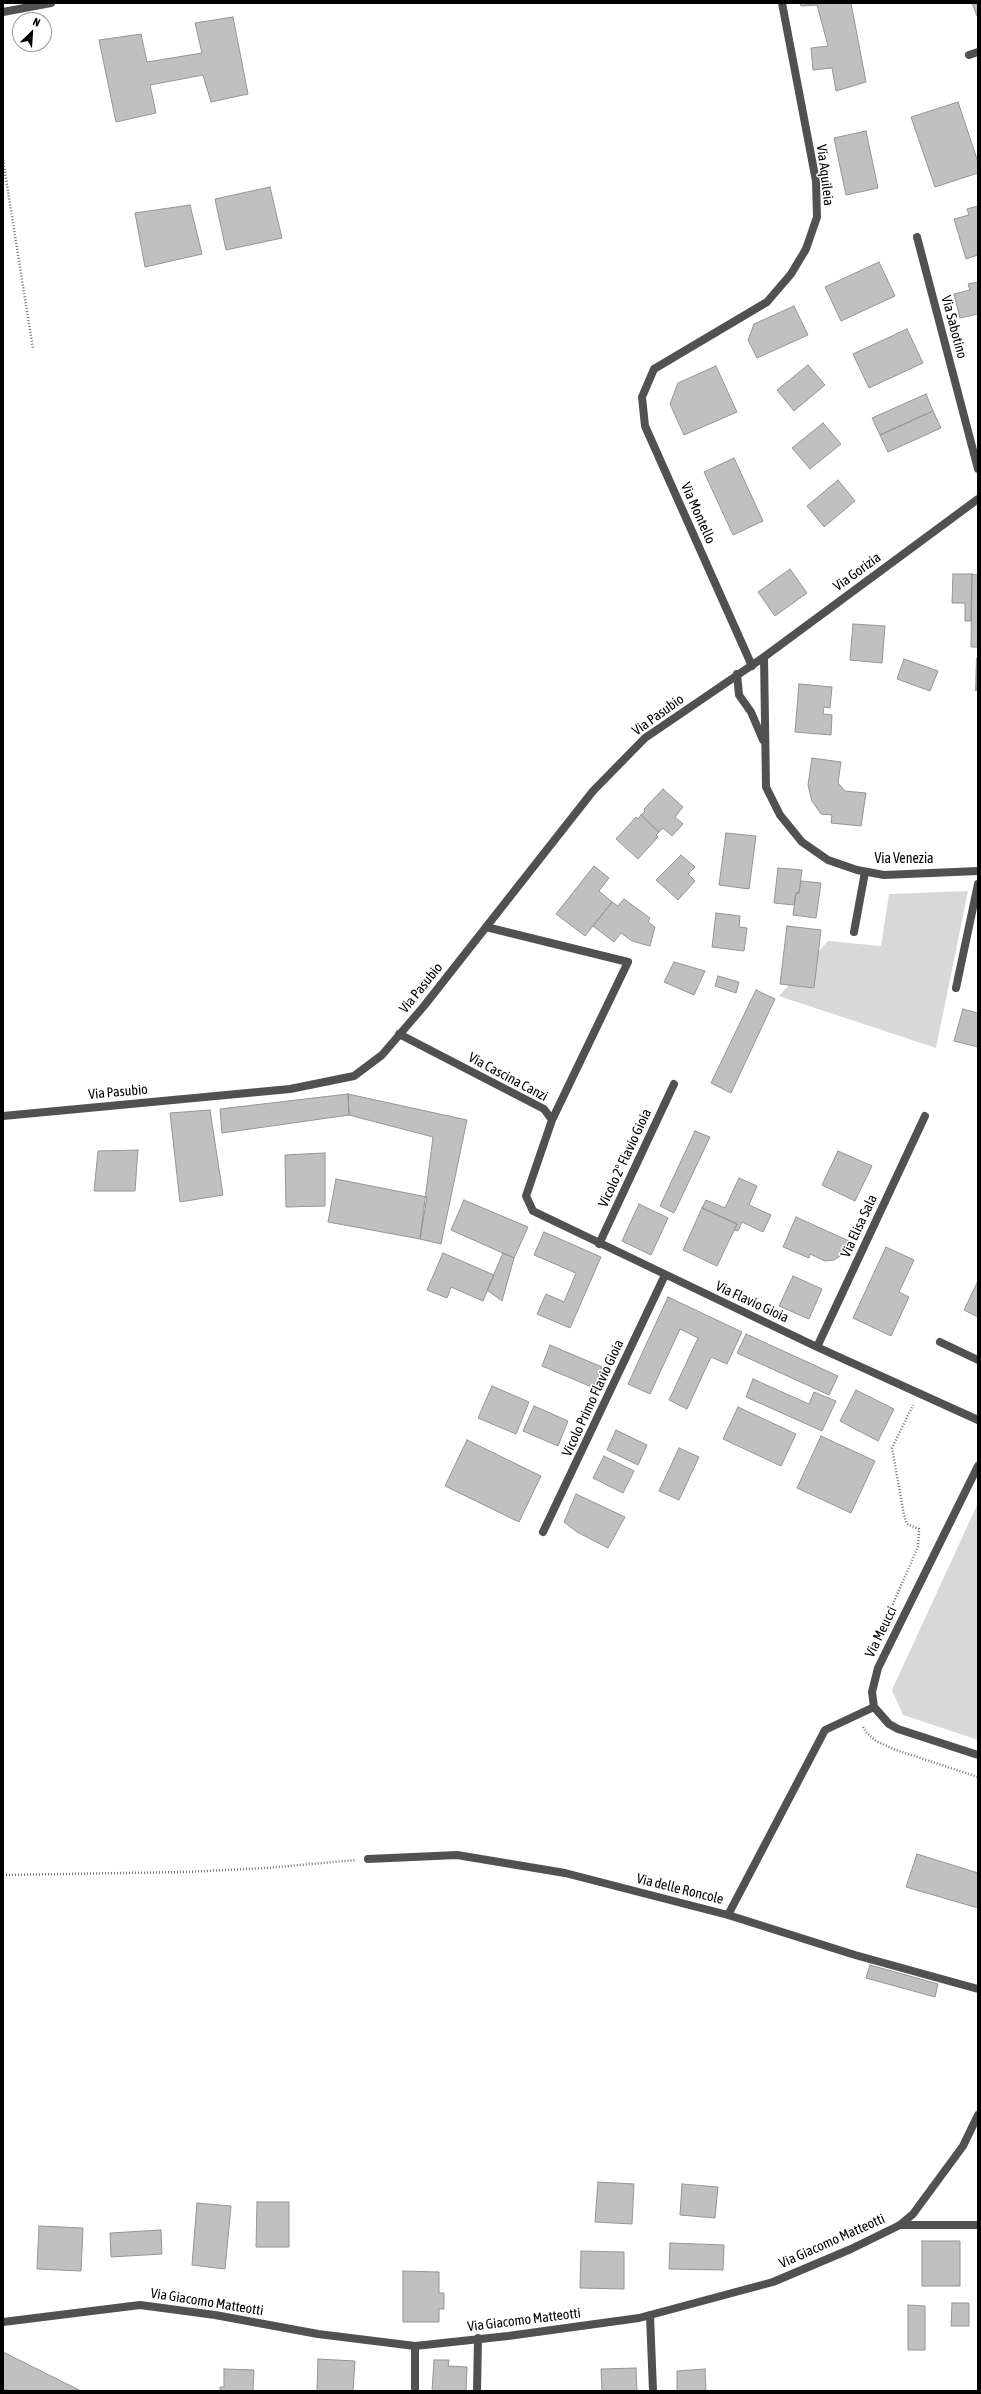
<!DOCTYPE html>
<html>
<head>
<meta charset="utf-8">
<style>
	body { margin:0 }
	#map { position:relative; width:981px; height:2394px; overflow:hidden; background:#fff; font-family:"Asap Condensed",sans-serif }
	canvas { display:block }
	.frame { position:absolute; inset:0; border:4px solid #000; pointer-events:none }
	.north { position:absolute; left:12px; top:12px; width:40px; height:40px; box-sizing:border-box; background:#fff; border:1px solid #999; border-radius:50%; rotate:25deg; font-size:11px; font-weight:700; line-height:16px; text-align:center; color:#000 }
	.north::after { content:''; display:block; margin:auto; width:14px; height:18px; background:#000; clip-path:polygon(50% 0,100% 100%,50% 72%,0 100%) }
</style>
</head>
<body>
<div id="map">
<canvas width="981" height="2394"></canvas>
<div class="frame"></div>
<div class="north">N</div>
</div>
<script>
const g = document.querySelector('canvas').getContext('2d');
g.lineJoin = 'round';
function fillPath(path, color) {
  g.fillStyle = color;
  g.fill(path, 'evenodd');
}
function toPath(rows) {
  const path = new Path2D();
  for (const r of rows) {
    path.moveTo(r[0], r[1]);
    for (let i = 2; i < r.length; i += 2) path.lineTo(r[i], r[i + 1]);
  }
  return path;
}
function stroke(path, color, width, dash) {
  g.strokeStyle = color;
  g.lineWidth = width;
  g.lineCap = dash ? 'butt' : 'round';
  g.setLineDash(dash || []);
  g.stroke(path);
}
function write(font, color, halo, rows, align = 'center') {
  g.font = font + ' "Asap Condensed",sans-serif';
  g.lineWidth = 3;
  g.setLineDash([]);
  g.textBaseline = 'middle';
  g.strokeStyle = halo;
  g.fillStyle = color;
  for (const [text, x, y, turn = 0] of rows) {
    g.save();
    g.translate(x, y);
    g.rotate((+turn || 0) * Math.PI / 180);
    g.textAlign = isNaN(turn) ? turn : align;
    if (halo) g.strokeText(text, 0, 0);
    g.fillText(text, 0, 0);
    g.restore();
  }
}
fillPath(toPath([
	[968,891,936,1048,779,996,828,941,881,946,889,894],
	[978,1503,978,1740,903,1715,892,1690]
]), '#d8d8d8');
fillPath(toPath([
	[976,658,978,658,978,691,975,691]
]), '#9f9f9f');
const building = toPath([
	[800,3,851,3,866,82,836,91,832,68,813,70,811,48,828,46,817,5,801,6,800,3],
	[972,3,978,3,978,15,977,16,972,3],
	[233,17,248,94,211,102,203,75,150,85,156,113,116,122,99,40,141,34,147,62,202,53,195,23,233,17],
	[958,102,978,162,978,173,935,187,911,117,958,102],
	[866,131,878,188,846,195,834,138,866,131],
	[270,187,282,238,226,250,215,199,270,187],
	[190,205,202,254,145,267,135,213,190,205],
	[978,206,978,255,966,259,954,219,969,215,967,209,978,206],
	[879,262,895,296,841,321,825,287,879,262],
	[978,282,978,314,960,318,954,294,970,290,968,284,978,282],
	[794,306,808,335,757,358,748,340,754,324,794,306],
	[907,329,923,363,869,388,853,354,907,329],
	[808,365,825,385,794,411,777,390,808,365],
	[716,366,737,412,684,435,670,404,678,383,716,366],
	[926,394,933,411,880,435,872,418,926,394],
	[933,411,941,428,888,452,880,435,933,411],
	[823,423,841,444,810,469,792,448,823,423],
	[734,458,763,521,733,535,704,472,734,458],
	[838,480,855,501,824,527,807,506,838,480],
	[790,569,807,593,775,616,758,592,790,569],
	[953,574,972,574,971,621,965,621,965,603,952,603,953,574],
	[972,574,978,575,978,647,971,647,972,574],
	[853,624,885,626,882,663,850,660,853,624],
	[904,659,938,671,930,691,897,679,904,659],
	[799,684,832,687,830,708,824,707,823,714,832,715,831,735,795,732,799,684],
	[812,758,841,762,838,783,845,791,866,793,861,826,831,823,832,815,821,814,812,801,808,785,812,758],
	[663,789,683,807,675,817,683,824,672,836,663,828,659,832,641,815,645,811,644,809,663,789],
	[641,815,659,832,656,835,658,837,638,859,616,839,636,817,638,819,641,815],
	[726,833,756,836,749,889,719,885,726,833],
	[681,855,695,867,688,874,695,881,678,900,656,880,681,855],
	[594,866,609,878,599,891,612,902,585,936,556,914,594,866],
	[778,868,802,870,799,893,796,893,794,905,774,903,778,868],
	[801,881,821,883,816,918,793,915,796,893,799,893,801,881],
	[624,899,650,918,648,922,655,927,650,946,632,941,621,933,614,942,593,926,612,902,618,906,624,899],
	[716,913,740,916,739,927,747,928,744,951,712,947,716,913],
	[787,926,821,930,814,988,780,984,787,926],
	[674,962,705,971,694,995,664,982,674,962],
	[718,976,739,982,736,993,715,986,718,976],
	[756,990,775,999,731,1093,711,1083,756,990],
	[963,1009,978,1013,978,1047,954,1041,963,1009],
	[348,1094,349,1115,222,1133,220,1109,348,1094],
	[348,1094,467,1120,441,1244,420,1239,433,1137,349,1115,348,1094],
	[210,1110,223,1195,180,1202,170,1113,210,1110],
	[695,1131,710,1137,674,1213,660,1206,695,1131],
	[138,1150,135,1191,94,1191,98,1151,138,1150],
	[838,1151,872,1166,855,1201,822,1185,838,1151],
	[325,1153,325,1206,286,1207,285,1155,325,1153],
	[739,1178,757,1186,749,1205,771,1215,763,1232,742,1222,738,1231,734,1230,737,1224,702,1208,706,1200,725,1208,739,1178],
	[336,1179,427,1197,420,1239,328,1222,336,1179],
	[464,1200,528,1227,514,1258,451,1230,464,1200],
	[639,1204,668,1218,651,1255,622,1241,639,1204],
	[702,1208,737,1224,717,1266,683,1250,702,1208],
	[796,1217,849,1241,843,1254,834,1260,825,1261,810,1254,809,1258,783,1247,796,1217],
	[544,1232,601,1257,570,1328,537,1314,546,1294,564,1302,576,1273,534,1255,544,1232],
	[886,1247,914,1260,899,1292,909,1297,891,1336,853,1318,886,1247],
	[443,1253,494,1275,483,1301,451,1287,447,1298,427,1290,443,1253],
	[503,1253,514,1258,502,1301,487,1290,503,1253],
	[793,1276,822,1289,809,1319,779,1306,793,1276],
	[978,1281,978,1317,964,1310,978,1281],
	[668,1297,742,1332,727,1364,711,1357,687,1409,669,1400,698,1338,680,1329,650,1394,628,1384,668,1297],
	[746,1334,838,1376,829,1395,737,1353,746,1334],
	[550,1345,602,1367,594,1388,542,1366,550,1345],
	[753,1379,809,1404,814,1392,836,1401,822,1431,746,1397,753,1379],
	[492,1386,529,1402,516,1434,478,1418,492,1386],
	[856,1390,894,1409,878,1441,840,1421,856,1390],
	[534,1406,568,1421,558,1446,523,1431,534,1406],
	[738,1407,796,1434,781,1466,723,1439,738,1407],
	[616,1430,647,1445,638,1465,607,1450,616,1430],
	[821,1436,875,1461,851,1513,797,1488,821,1436],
	[467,1440,541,1476,519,1522,445,1486,467,1440],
	[679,1448,699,1457,679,1500,659,1491,679,1448],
	[604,1456,634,1471,623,1493,593,1478,604,1456],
	[576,1494,625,1517,608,1548,577,1532,564,1522,576,1494],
	[917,1854,978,1873,978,1908,906,1887,917,1854],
	[870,1965,938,1984,935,1997,866,1978,870,1965],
	[598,2182,634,2184,632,2224,595,2222,598,2182],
	[682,2184,718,2187,715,2218,680,2215,682,2184],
	[257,2202,289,2202,289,2247,256,2247,257,2202],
	[197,2203,231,2206,225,2269,192,2265,197,2203],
	[39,2226,83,2228,81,2271,37,2269,39,2226],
	[161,2230,162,2254,111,2257,110,2233,161,2230],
	[922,2241,960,2241,960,2286,922,2286,922,2241],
	[670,2243,724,2245,723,2270,669,2269,670,2243],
	[581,2251,624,2252,624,2289,580,2288,581,2251],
	[403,2271,439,2272,439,2293,444,2293,444,2309,439,2309,439,2322,403,2322,403,2271],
	[952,2303,969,2303,969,2326,951,2326,952,2303],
	[908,2305,925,2306,925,2350,908,2350,908,2305],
	[3,2352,81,2391,9,2391,6,2389,3,2391,3,2352],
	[318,2359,355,2361,353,2391,317,2391,318,2359],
	[434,2360,449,2360,448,2366,467,2367,466,2391,432,2391,434,2360],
	[636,2368,637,2391,602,2391,601,2369,636,2368],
	[224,2369,254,2370,253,2391,220,2391,220,2387,224,2387,224,2369],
	[705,2369,706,2391,677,2391,677,2371,705,2369]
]);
fillPath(building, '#c0c0c0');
stroke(building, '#959595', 1);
stroke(toPath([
	[3,160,33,349],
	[889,1613,918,1547,919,1529,907,1524,904,1515,892,1448,913,1405],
	[863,1727,866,1732,876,1741,896,1750,978,1777],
	[3,1875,185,1872,266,1868,356,1860]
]), '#737373', 2.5, [1, 2]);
stroke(toPath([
	[854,932,865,872],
	[956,988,978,884],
	[940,1342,978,1360],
	[900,2225,978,2225]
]), '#515151', 8);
stroke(toPath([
	[3,12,51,3],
	[969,55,978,52],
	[917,237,978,469],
	[764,657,766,787,780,815,802,842,828,860,857,870,884,875,978,871],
	[752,666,645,426,642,397,654,369,767,302,791,274,806,249,817,217,816,181,782,3],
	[737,674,739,695,751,712,763,740],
	[486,927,628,962,552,1120,526,1196,533,1211,817,1347,978,1420],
	[399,1034,544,1109,552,1120],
	[3,1116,290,1089,354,1076,382,1055,424,1006,593,791,645,738,764,657,978,499],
	[599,1244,674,1084],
	[817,1347,925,1116],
	[978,1466,878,1668,872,1692,874,1707,889,1724,898,1729,978,1755],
	[543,1532,665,1275],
	[368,1859,457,1855,565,1873,728,1915,855,1955,978,1989],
	[728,1915,825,1730,874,1707],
	[650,2315,653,2391],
	[3,2322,140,2305,215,2315,318,2334,415,2346,508,2336,639,2318,773,2282,851,2249,900,2225,913,2214,963,2146,978,2115],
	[415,2346,415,2391],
	[477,2391,478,2338]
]), '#515151', 8);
write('14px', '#000', '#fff', [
	["Via Aquileia",825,175,83],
	["Via Sabotino",954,327,75],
	["Via Montello",698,513,66],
	["Via Gorizia",857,572,-36],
	["Via Pasubio",658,715,-36],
	["Via Venezia",904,859],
	["Via Pasubio",421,988,-51],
	["Via Cascina Canzi",508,1077,28],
	["Via Pasubio",118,1092,-5],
	["Vicolo 2° Flavio Gioia",625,1158,-65],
	["Via Elisa Sala",859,1226,-65],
	["Via Flavio Gioia",752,1302,25],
	["Vicolo Primo Flavio Gioia",593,1398,-65],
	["Via Meucci",881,1632,-64],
	["Via delle Roncole",680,1889,14],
	["Via Giacomo Matteotti",832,2241,-24],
	["Via Giacomo Matteotti",207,2302,9],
	["Via Giacomo Matteotti",524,2320,-7]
]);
</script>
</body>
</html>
